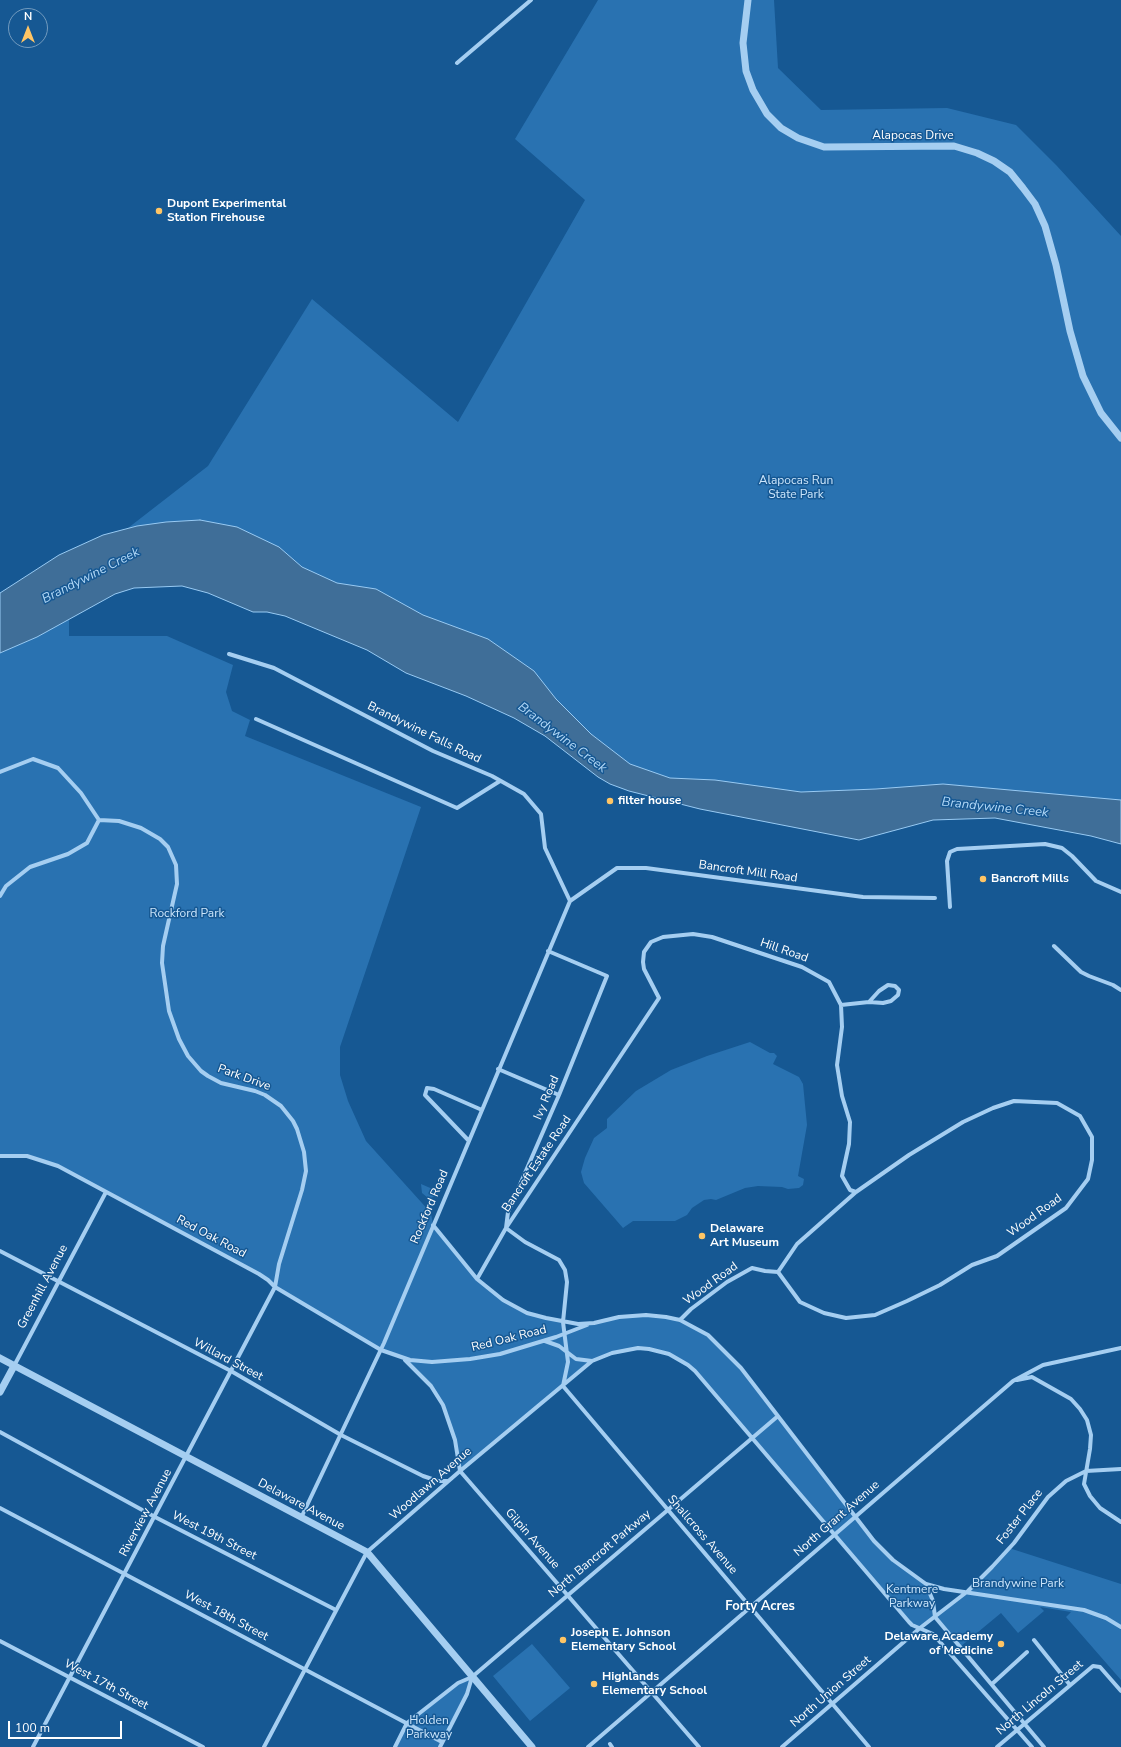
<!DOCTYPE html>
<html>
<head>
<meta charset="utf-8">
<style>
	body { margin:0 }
	#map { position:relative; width:1121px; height:1747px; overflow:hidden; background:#165893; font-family:"Nunito Sans",sans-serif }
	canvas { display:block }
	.north { position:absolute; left:8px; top:8px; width:40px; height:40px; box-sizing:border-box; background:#165893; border:1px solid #739bbe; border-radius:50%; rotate:0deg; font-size:11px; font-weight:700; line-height:16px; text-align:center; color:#fff }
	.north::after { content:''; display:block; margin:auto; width:14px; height:18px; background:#ffc565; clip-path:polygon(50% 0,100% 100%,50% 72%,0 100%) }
	.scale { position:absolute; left:8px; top:1721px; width:114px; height:18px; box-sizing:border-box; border:2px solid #fff; border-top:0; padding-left:5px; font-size:12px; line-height:14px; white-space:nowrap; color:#fff; -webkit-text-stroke:3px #165893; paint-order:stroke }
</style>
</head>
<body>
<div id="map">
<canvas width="1121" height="1747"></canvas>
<div class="north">N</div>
<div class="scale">100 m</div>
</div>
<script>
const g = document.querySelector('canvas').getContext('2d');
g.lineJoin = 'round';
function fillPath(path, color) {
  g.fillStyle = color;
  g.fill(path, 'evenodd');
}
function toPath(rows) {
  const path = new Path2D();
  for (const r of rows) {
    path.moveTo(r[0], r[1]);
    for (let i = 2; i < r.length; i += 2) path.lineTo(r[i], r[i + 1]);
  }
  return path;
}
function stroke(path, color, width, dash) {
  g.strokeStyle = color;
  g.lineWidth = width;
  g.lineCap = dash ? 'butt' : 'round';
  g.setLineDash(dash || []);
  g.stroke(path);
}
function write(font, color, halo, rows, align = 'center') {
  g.font = font + ' "Nunito Sans",sans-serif';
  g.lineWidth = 3;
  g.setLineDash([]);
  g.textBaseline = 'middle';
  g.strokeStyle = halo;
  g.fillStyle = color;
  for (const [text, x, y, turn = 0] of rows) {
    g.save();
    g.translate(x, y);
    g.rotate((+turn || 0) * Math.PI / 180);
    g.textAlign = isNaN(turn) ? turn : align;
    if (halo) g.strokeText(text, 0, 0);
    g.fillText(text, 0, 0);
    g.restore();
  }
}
fillPath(toPath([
	[598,0,774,0,778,68,821,110,947,108,1016,125,1057,166,1121,236,1121,823,722,806,570,743,135,540,128,528,208,466,312,299,458,422,585,200,515,139],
	[69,619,69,636,167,636,233,665,226,692,232,711,250,720,245,736,421,807,340,1047,340,1075,348,1101,366,1141,431,1213,433,1225,477,1279,516,1308,563,1322,564,1334,585,1326,619,1317,666,1317,696,1328,727,1353,854,1517,893,1560,926,1584,931,1594,935,1617,968,1591,1009,1548,1121,1584,1121,1680,1066,1617,1071,1612,1040,1607,1044,1611,1018,1633,1001,1613,960,1647,935,1617,920,1628,915,1627,695,1371,659,1351,628,1349,592,1361,460,1471,455,1440,437,1394,403,1358,381,1350,275,1287,268,1280,58,1166,27,1156,0,1156,0,653,37,637],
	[750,1042,770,1053,774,1053,777,1056,773,1064,799,1077,803,1084,807,1125,798,1176,804,1179,803,1185,799,1188,788,1189,782,1187,758,1186,745,1188,716,1200,711,1199,704,1200,692,1208,687,1215,675,1221,633,1221,623,1228,584,1183,581,1172,585,1158,594,1138,607,1128,607,1119,636,1091,671,1070,707,1056],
	[421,1184,435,1190,437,1195,431,1198,428,1198,422,1193],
	[532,1644,570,1688,530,1721,493,1676],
	[472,1677,470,1686,440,1747,395,1747,407,1723,444,1693]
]), '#2972b1');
const water = toPath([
	[200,520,237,527,279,547,302,567,337,583,376,589,423,615,488,639,534,671,556,699,591,734,630,764,670,778,715,780,801,792,876,789,943,784,1121,800,1121,844,1091,836,995,818,933,820,859,840,700,809,629,791,610,784,598,777,545,736,514,718,466,696,406,673,367,650,285,616,267,612,253,612,208,593,182,586,134,588,115,594,37,637,0,653,0,593,59,555,103,535,137,526,166,522,200,520]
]);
fillPath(water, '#3f6e98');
stroke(water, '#98caf3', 1);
stroke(toPath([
	[457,63,531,0],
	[229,654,274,668,433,751,492,776,524,794,541,814,545,848,570,901],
	[256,719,457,808,500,781],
	[0,772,33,759,58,768,81,793,99,820],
	[0,896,6,886,30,867,68,854,87,843,99,820],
	[570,901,617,868,646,868,863,897,935,898],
	[950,907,947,861,950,852,957,849,1045,844,1062,848,1072,856,1096,881,1121,892],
	[1054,946,1081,972,1089,976,1113,985,1121,990],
	[548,951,607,976,559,1095,508,1212,506,1228,525,1242,559,1260,565,1270,567,1282,563,1322,568,1362,563,1386,869,1747],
	[841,1005,869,1002,883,1003,891,1001,898,995,899,990,895,986,888,985,879,991,869,1002],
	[498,1069,559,1095],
	[469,1141,425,1095,427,1088,434,1089,482,1110],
	[0,1156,27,1156,58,1166,259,1274,268,1280,275,1287,381,1350,410,1360,432,1362,470,1359,500,1354,556,1337,587,1325],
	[433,1225,477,1279,503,1300,527,1313,546,1318,578,1324,594,1323,619,1317,646,1315,666,1317,680,1320,708,1335,741,1368,874,1541,893,1560,926,1584,944,1589,1084,1610,1106,1618,1121,1627],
	[0,1251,231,1371,341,1435,423,1476,438,1481,448,1481],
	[477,1279,506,1228,659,998,644,969,643,962,644,952,651,942,663,937,693,934,712,937,802,967,829,982,841,1005,842,1027,837,1065,842,1096,850,1122,849,1144,842,1176,850,1190,856,1192],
	[680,1320,691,1309,727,1282,752,1268,765,1271,778,1272,800,1302,824,1313,846,1318,875,1315,907,1301,940,1285,972,1265,997,1256,1066,1208,1088,1179,1092,1160,1092,1137,1080,1116,1057,1103,1014,1101,993,1108,963,1122,909,1155,856,1192,797,1244,778,1272],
	[545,1341,559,1346,576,1359,592,1361],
	[405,1360,431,1386,443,1405,455,1440,460,1471],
	[14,1366,106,1192],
	[1017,1380,1032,1377,1071,1399,1080,1409,1087,1420,1091,1435,1090,1449,1084,1484,1090,1496,1100,1508,1121,1522],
	[0,1432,155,1517,336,1610],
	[460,1471,699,1747],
	[0,1508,442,1742],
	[301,1518,384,1343,570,901],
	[926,1584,933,1601,935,1617,1044,1747],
	[1034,1640,1070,1685],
	[0,1641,203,1747],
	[992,1684,1027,1652],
	[610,1744,612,1747],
	[33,1747,275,1287,279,1264,302,1190,306,1171,304,1152,297,1129,293,1121,281,1106,265,1095,255,1091,221,1083,208,1076,201,1071,188,1056,179,1039,169,1011,162,963,163,946,177,884,176,865,168,847,160,839,141,828,119,821,99,820],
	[264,1747,367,1552,460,1471,592,1361,612,1353,638,1348,649,1349,669,1354,688,1365,695,1371,909,1622,912,1625,933,1634,1032,1747],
	[395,1747,407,1723,458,1683,472,1677,778,1416],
	[440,1747,467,1694,472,1677],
	[588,1747,1013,1381,1043,1365,1121,1348],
	[782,1747,920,1628,968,1591,992,1567,1014,1543,1048,1497,1066,1481,1086,1471,1121,1469],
	[997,1747,1093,1666,1100,1667,1121,1691]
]), '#a5cef1', 4);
stroke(toPath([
	[748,0,743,43,746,71,753,90,767,114,781,128,798,138,824,147,954,146,977,153,994,161,1010,172,1023,188,1035,204,1045,226,1056,265,1070,331,1083,376,1101,413,1121,438],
	[0,1358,367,1552,532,1747],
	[0,1392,14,1366]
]), '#a5cef1', 7);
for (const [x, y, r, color] of [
	[159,211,4,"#ffc565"],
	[610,801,4,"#ffc565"],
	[983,879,4,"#ffc565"],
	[702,1236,4,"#ffc565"],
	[563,1640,4,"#ffc565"],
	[1001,1644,4,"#ffc565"],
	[594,1684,4,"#ffc565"]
]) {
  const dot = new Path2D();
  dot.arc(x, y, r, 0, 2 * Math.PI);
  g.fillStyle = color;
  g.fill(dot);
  stroke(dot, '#165893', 1.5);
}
write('12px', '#fff', '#165893', [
	["Alapocas Drive",913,136],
	["Brandywine Falls Road",424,733,26],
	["Bancroft Mill Road",748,872,8],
	["Hill Road",784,951,19],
	["Park Drive",244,1078,20],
	["Ivy Road",547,1098,-67],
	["Bancroft Estate Road",537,1164,-56],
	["Rockford Road",430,1207,-67],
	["Wood Road",1035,1216,-36],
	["Red Oak Road",211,1237,28],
	["Wood Road",711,1284,-36],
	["Greenhill Avenue",43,1287,-62],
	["Red Oak Road",509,1339,-14],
	["Willard Street",228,1360,28],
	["Woodlawn Avenue",431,1484,-41],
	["Delaware Avenue",301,1505,28],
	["Riverview Avenue",146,1513,-62],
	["Foster Place",1020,1517,-52],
	["North Grant Avenue",837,1519,-41],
	["Shallcross Avenue",702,1535,49],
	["West 19th Street",214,1536,27],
	["Gilpin Avenue",532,1539,49],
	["North Bancroft Parkway",600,1554,-40],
	["West 18th Street",226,1616,28],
	["West 17th Street",106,1685,28],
	["North Union Street",831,1692,-41],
	["North Lincoln Street",1040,1698,-40]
]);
write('bold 12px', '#fff', '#165893', [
	["Dupont Experimental",167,204],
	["Station Firehouse",167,218],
	["filter house",618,801],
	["Bancroft Mills",991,879],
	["Delaware",710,1229],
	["Art Museum",710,1243],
	["Joseph E. Johnson",571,1633],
	["Elementary School",571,1647],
	["Delaware Academy",993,1637,"right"],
	["of Medicine",993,1651,"right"],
	["Highlands",602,1677],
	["Elementary School",602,1691]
], 'left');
write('12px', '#cce6fc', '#165893', [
	["Alapocas Run",796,481],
	["State Park",796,495],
	["Rockford Park",187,914],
	["Brandywine Park",1018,1584],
	["Kentmere",912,1590],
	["Parkway",912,1604],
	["Holden",429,1721],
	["Parkway",429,1735]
]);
write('italic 13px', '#b2d8f7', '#165893', [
	["Brandywine Creek",91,576,-27],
	["Brandywine Creek",562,738,37],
	["Brandywine Creek",995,808,6]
]);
write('bold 13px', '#fff', '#165893', [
	["Forty Acres",760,1607]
]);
</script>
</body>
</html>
